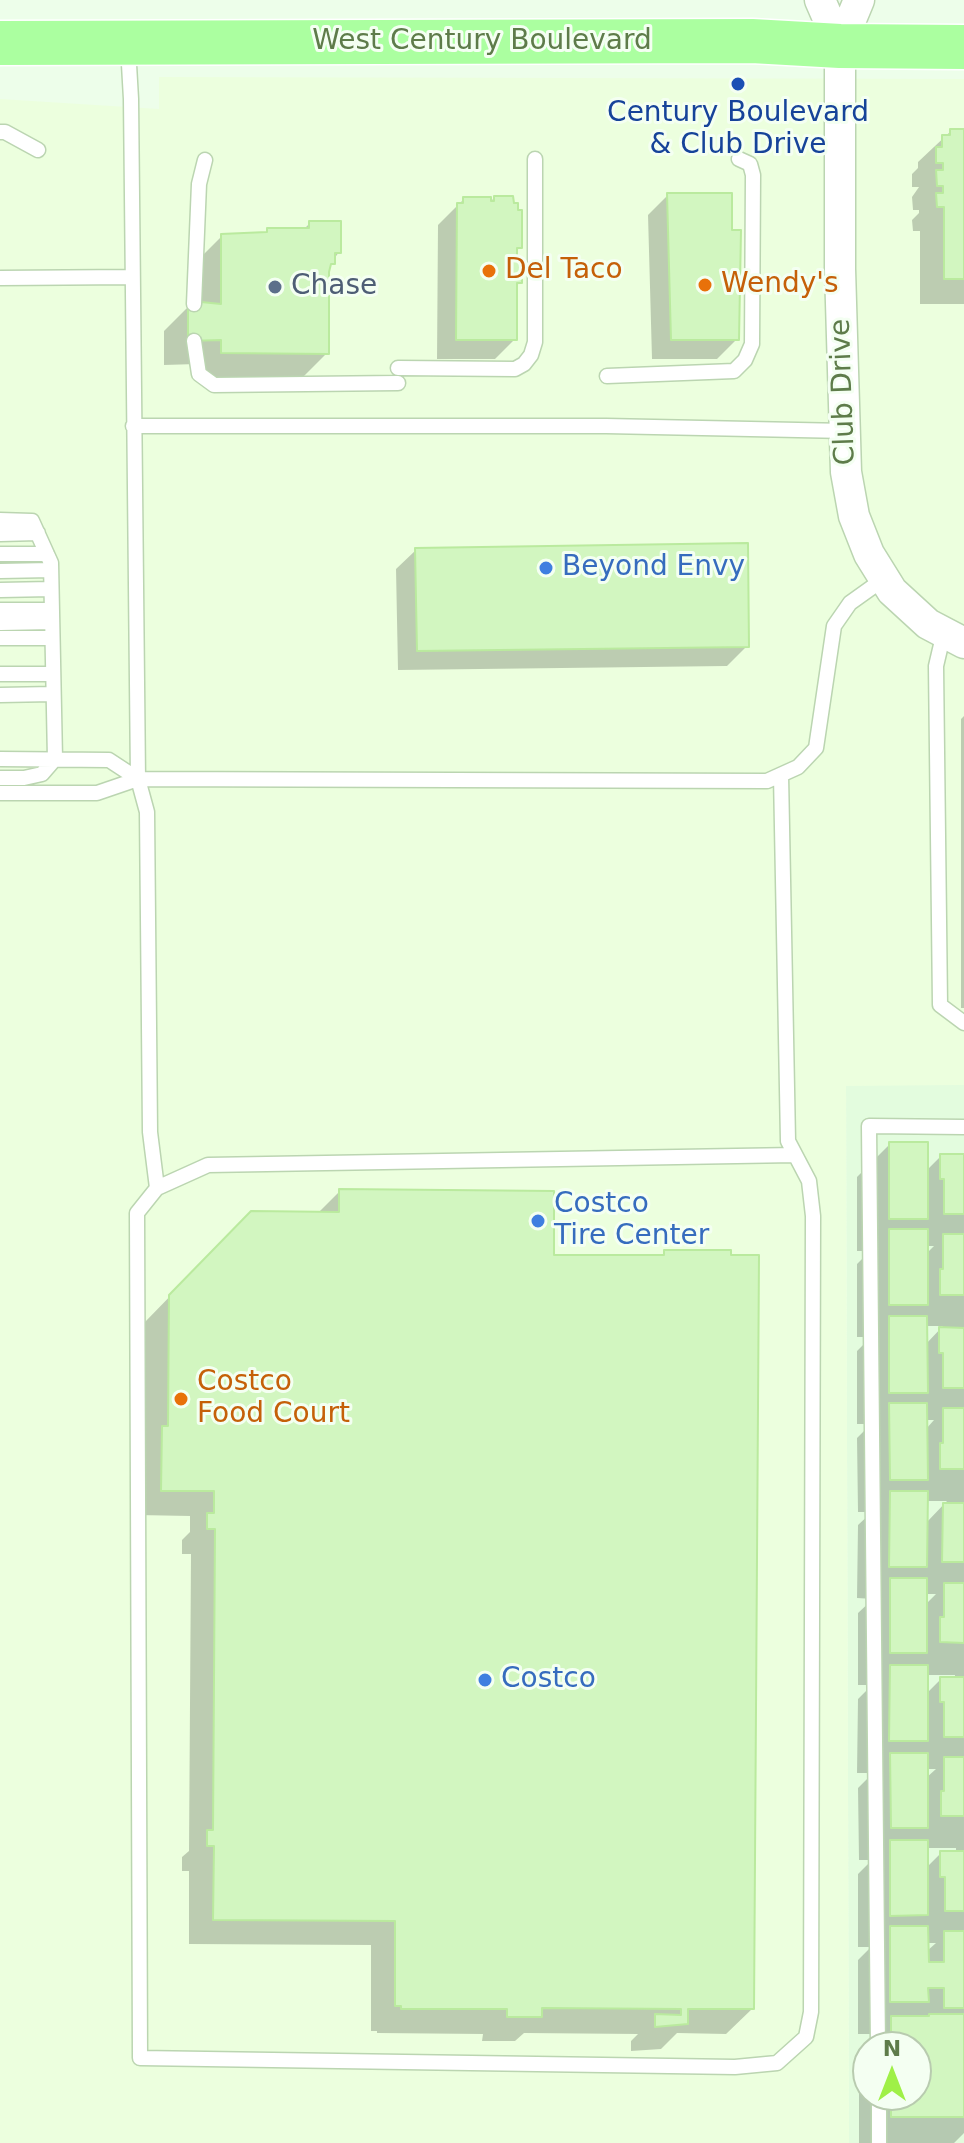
<!DOCTYPE html>
<html>
<head>
<meta charset="utf-8">
<style>
	body { margin:0 }
	#map { position:relative; width:964px; height:2143px; overflow:hidden; background:#edfeea; font-family:"DejaVu Sans",sans-serif }
	canvas { display:block }
	.north { position:absolute; left:852px; top:2031px; width:80px; height:80px; box-sizing:border-box; background:#f4fff2; border:2px solid #b8cbaf; border-radius:50%; rotate:0deg; font-size:22px; font-weight:700; line-height:32px; text-align:center; color:#5e7c4a }
	.north::after { content:''; display:block; margin:auto; width:28px; height:36px; background:#9ff047; clip-path:polygon(50% 0,100% 100%,50% 72%,0 100%) }
</style>
</head>
<body>
<div id="map">
<canvas width="964" height="2143"></canvas>
<div class="north">N</div>
</div>
<script>
const g = document.querySelector('canvas').getContext('2d');
g.lineJoin = 'round';
function fillPath(path, color) {
  g.fillStyle = color;
  g.fill(path, 'evenodd');
}
function toPath(rows) {
  const path = new Path2D();
  for (const r of rows) {
    path.moveTo(r[0], r[1]);
    for (let i = 2; i < r.length; i += 2) path.lineTo(r[i], r[i + 1]);
  }
  return path;
}
function stroke(path, color, width, dash) {
  g.strokeStyle = color;
  g.lineWidth = width;
  g.lineCap = dash ? 'butt' : 'round';
  g.setLineDash(dash || []);
  g.stroke(path);
}
function write(font, color, halo, rows, align = 'center') {
  g.font = font + ' "DejaVu Sans",sans-serif';
  g.lineWidth = 6;
  g.setLineDash([]);
  g.textBaseline = 'middle';
  g.strokeStyle = halo;
  g.fillStyle = color;
  for (const [text, x, y, turn = 0] of rows) {
    g.save();
    g.translate(x, y);
    g.rotate((+turn || 0) * Math.PI / 180);
    g.textAlign = isNaN(turn) ? turn : align;
    if (halo) g.strokeText(text, 0, 0);
    g.fillText(text, 0, 0);
    g.restore();
  }
}
fillPath(toPath([
	[846,1085,964,1085,964,2143,849,2143],
	[868,2047,916,2047,916,2095,868,2095]
]), '#e3fcde');
fillPath(toPath([
	[159,77,964,79,964,1085,846,1086,849,2143,0,2143,0,99,159,109]
]), '#ecffde');
fillPath(toPath([
	[951,131,964,131,964,304,920,304,920,231,913,231,912,220,919,213,919,210,913,210,912,197,919,187,912,187,912,174,918,168,918,162],
	[668,195,737,339,717,359,652,359,648,215],
	[494,198,520,247,515,253,520,282,515,288,515,339,495,359,437,359,438,225,464,199,489,203],
	[310,223,339,252,329,266,327,353,302,378,197,378,197,364,164,365,164,331,189,306,197,261,222,236,264,234,268,230,303,230],
	[416,550,747,646,727,666,398,670,396,569],
	[964,716,964,1008,961,1008,961,719],
	[890,1144,926,1171,941,1156,964,1156,964,2133,954,2143,859,2143,859,2051,875,2034,858,2034,858,1960,871,1947,858,1947,858,1874,872,1860,859,1860,858,1788,873,1773,857,1773,858,1699,872,1685,858,1685,858,1613,873,1599,857,1598,858,1525,872,1512,858,1512,857,1438,871,1424,857,1424,857,1351,871,1337,857,1337,857,1264,870,1251,857,1251,857,1177],
	[926,1246,934,1246,926,1254],
	[926,1326,943,1326,926,1344],
	[926,1420,934,1420,926,1429],
	[926,1501,947,1501,926,1523],
	[925,1594,936,1594,925,1605],
	[926,1675,955,1675,955,1679,941,1679,926,1694],
	[926,1769,936,1769,926,1778],
	[926,1848,956,1848,956,1853,941,1853,926,1868],
	[927,1943,936,1943,927,1951],
	[868,2047,916,2047,916,2095,868,2095],
	[340,1191,552,1257,661,1257,665,1252,752,2009,726,2034,677,2033,661,2049,631,2051,631,2041,638,2034,524,2033,515,2041,482,2041,483,2034,377,2033,377,2031,371,2031,371,1945,189,1944,189,1871,182,1871,182,1857,189,1851,191,1554,182,1554,182,1540,190,1532,190,1516,137,1515,144,1447,145,1322,251,1213,318,1213]
]), '#0003');
const building = toPath([
	[950,129,964,129,964,279,944,279,944,207,937,207,936,193,943,193,943,186,937,186,936,170,943,170,943,163,936,163,936,147,942,147,942,135,950,135,950,129],
	[667,193,732,193,732,230,741,230,739,340,671,340,667,193],
	[494,196,513,196,514,203,518,203,518,210,522,210,522,248,517,248,517,259,522,259,522,283,517,283,517,340,456,340,457,203,463,203,463,197,491,197,491,201,494,201,494,196],
	[309,221,341,221,341,253,335,253,335,264,331,264,329,272,329,354,221,353,221,340,188,341,188,304,201,302,221,304,221,234,267,232,267,228,309,228,309,221],
	[748,543,749,647,417,651,415,548,748,543],
	[889,1142,928,1142,928,1219,889,1219,889,1142],
	[940,1154,964,1154,964,1214,944,1214,944,1179,940,1179,940,1154],
	[339,1189,554,1191,554,1255,664,1255,664,1250,731,1250,731,1255,759,1255,754,2009,688,2009,688,2024,655,2027,655,2014,681,2015,681,2009,542,2008,542,2017,507,2017,507,2009,401,2009,401,2006,395,2006,395,1921,213,1920,214,1846,207,1846,207,1830,213,1830,215,1529,207,1529,207,1513,214,1513,214,1491,161,1491,162,1426,168,1426,169,1295,251,1211,339,1212,339,1189],
	[889,1229,928,1229,928,1305,889,1305,889,1229],
	[943,1234,964,1234,964,1295,940,1295,940,1269,943,1269,943,1234],
	[889,1316,927,1316,928,1393,889,1393,889,1316],
	[939,1327,964,1328,964,1388,943,1388,943,1353,939,1353,939,1327],
	[889,1403,927,1403,928,1480,890,1480,889,1403],
	[943,1408,964,1408,964,1469,940,1469,940,1443,943,1443,943,1408],
	[890,1491,928,1491,927,1567,889,1567,890,1491],
	[943,1503,964,1503,964,1562,942,1562,943,1503],
	[890,1578,927,1578,927,1653,890,1653,890,1578],
	[944,1583,964,1583,964,1643,940,1642,940,1617,944,1617,944,1583],
	[890,1665,928,1665,928,1741,889,1741,890,1665],
	[940,1677,964,1677,964,1737,944,1737,944,1702,940,1702,940,1677],
	[890,1753,928,1753,928,1828,891,1828,890,1753],
	[944,1757,964,1757,964,1816,941,1816,941,1791,944,1791,944,1757],
	[890,1840,928,1840,928,1915,890,1916,890,1840],
	[940,1851,964,1851,964,1911,945,1911,945,1877,940,1877,940,1851],
	[890,1926,928,1926,929,1962,944,1962,944,1931,964,1931,964,2008,944,2008,944,1988,928,1988,929,2002,890,2002,890,1926],
	[929,2014,964,2014,964,2117,891,2117,891,2095,916,2095,916,2047,891,2047,891,2016,929,2016,929,2014]
]);
fillPath(building, '#d2f6c0');
stroke(building, '#baea9e', 2);
const service = toPath([
	[128,47,131,99,138,779,147,812,150,1132,157,1188],
	[0,132,5,132,38,150],
	[0,278,132,277],
	[194,304,199,184,205,160],
	[194,341,199,374,214,385,398,383],
	[398,368,515,369,524,364,531,355,535,342,535,159],
	[607,376,734,371,745,360,752,344,753,175,750,164,739,159],
	[133,426,606,426,846,431],
	[0,520,32,521,51,563,55,759,42,774,24,778,0,778],
	[0,534,38,533],
	[0,554,47,554],
	[0,571,51,570],
	[0,590,51,589],
	[0,610,52,610],
	[0,623,52,622],
	[944,632,936,666,940,1005,964,1023],
	[0,638,52,638],
	[0,674,53,674],
	[0,695,53,694],
	[0,759,109,760,138,779],
	[781,775,788,1141,809,1181,813,1216,811,2012,806,2037,777,2063,735,2067,140,2058,137,1213,157,1188,208,1165,795,1155],
	[0,793,97,793,138,779,767,781,798,767,816,748,834,626,850,603,885,578],
	[878,2047,869,1126,964,1127],
	[879,2095,879,2143]
]);
const minor = toPath([
	[820,0,840,46],
	[859,0,840,46,840,269,846,472,854,516,869,554,892,591,928,624,964,643]
]);
const primary = toPath([
	[0,43,752,41,840,46,964,47]
]);
stroke(service, '#bbd5b1', 17);
stroke(minor, '#bbd5b1', 33);
stroke(primary, '#fff', 47);
stroke(service, '#fff', 14);
stroke(minor, '#fff', 30);
stroke(primary, '#abffa0', 44);
for (const [x, y, r, color] of [
	[738,84,8,"#1a4fb4"],
	[489,271,8,"#e8710a"],
	[705,285,8,"#e8710a"],
	[275,287,8,"#5c6f8a"],
	[546,568,8,"#3f7fe0"],
	[538,1221,8,"#3f7fe0"],
	[181,1399,8,"#e8710a"],
	[485,1680,8,"#3f7fe0"]
]) {
  const dot = new Path2D();
  dot.arc(x, y, r, 0, 2 * Math.PI);
  g.fillStyle = color;
  g.fill(dot);
  stroke(dot, '#f4fff2', 3);
}
write('28px', '#5e7c4a', '#f4fff2', [
	["West Century Boulevard",482,42],
	["Club Drive",844,392,-92]
]);
write('28px', '#164399', '#f4fff2', [
	["Century Boulevard",738,114],
	["& Club Drive",738,146]
]);
write('28px', '#c56008', '#f4fff2', [
	["Del Taco",505,271],
	["Wendy's",721,285],
	["Costco",197,1383],
	["Food Court",197,1415]
], 'left');
write('28px', '#4e5e75', '#f4fff2', [
	["Chase",291,287]
], 'left');
write('28px', '#366cbe', '#f4fff2', [
	["Beyond Envy",562,568],
	["Costco",554,1205],
	["Tire Center",554,1237],
	["Costco",501,1680]
], 'left');
</script>
</body>
</html>
